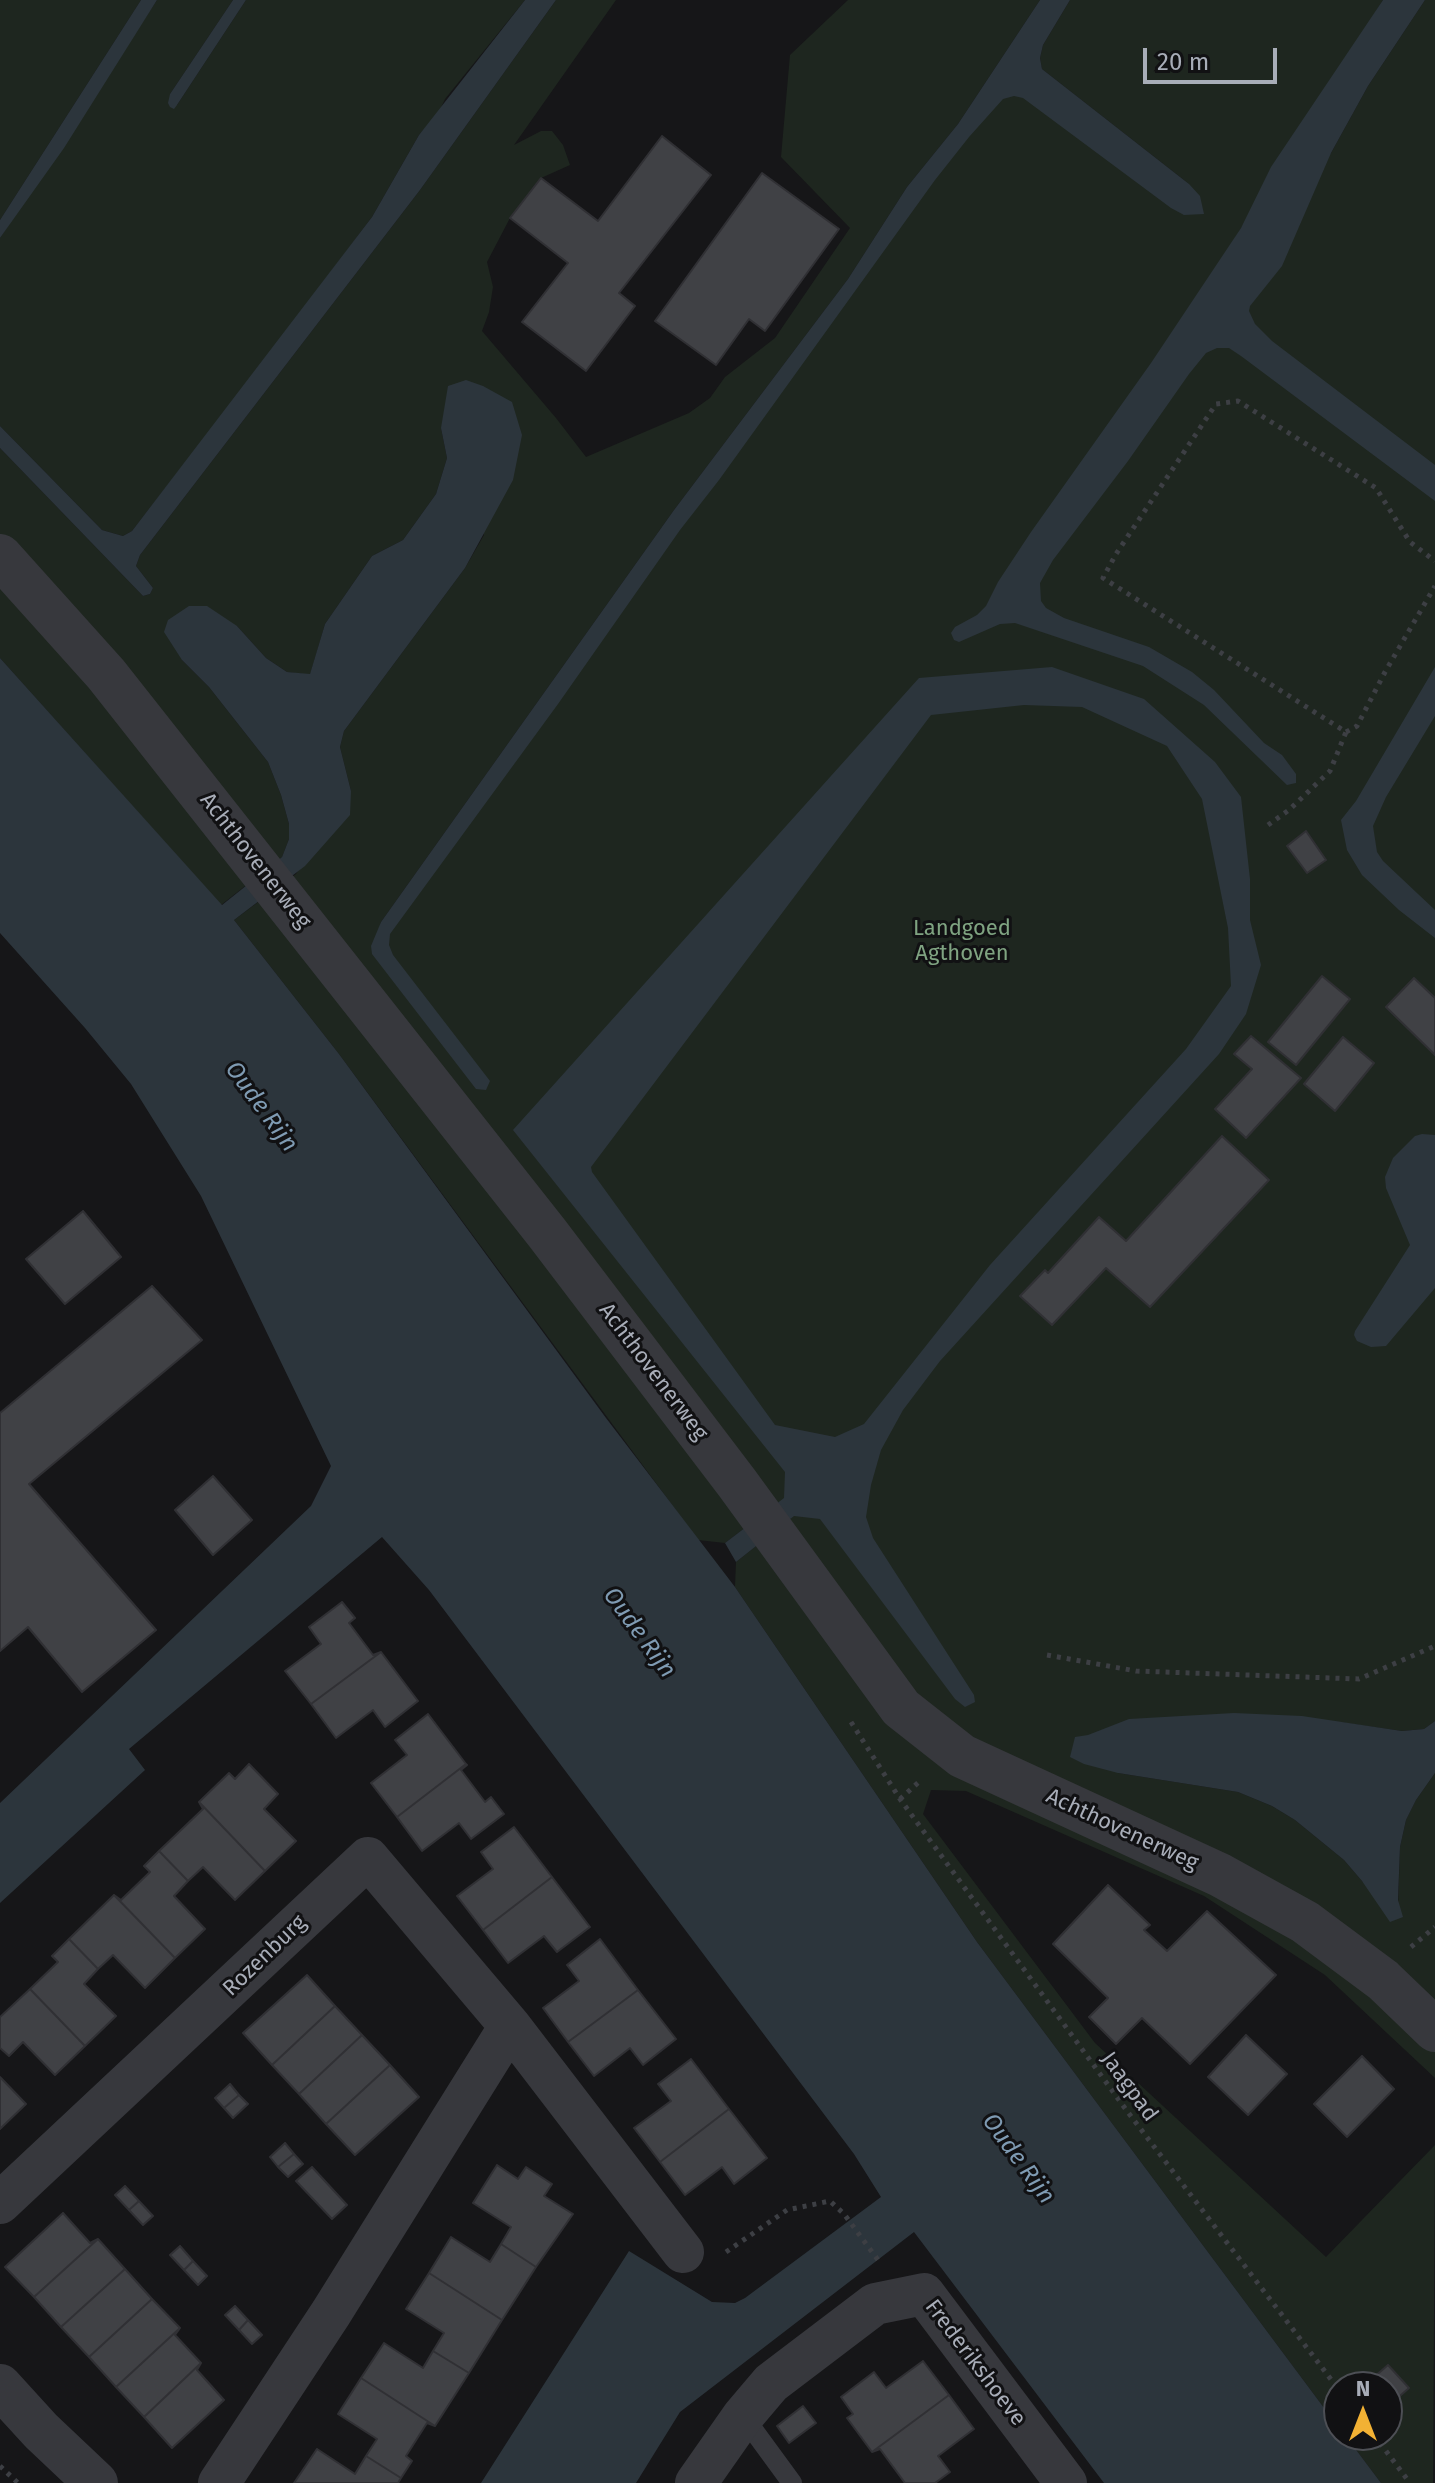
<!DOCTYPE html>
<html>
<head>
<meta charset="utf-8">
<style>
	body { margin:0 }
	#map { position:relative; width:1435px; height:2483px; overflow:hidden; background:#161618; font-family:"Fira Sans",sans-serif }
	canvas { display:block }
	.north { position:absolute; left:1323px; top:2371px; width:80px; height:80px; box-sizing:border-box; background:#111113; border:2px solid #4d4f55; border-radius:50%; rotate:0deg; font-size:22px; font-weight:700; line-height:32px; text-align:center; color:#a8adb8 }
	.north::after { content:''; display:block; margin:auto; width:28px; height:36px; background:#f2b134; clip-path:polygon(50% 0,100% 100%,50% 72%,0 100%) }
	.scale { position:absolute; left:1143px; top:48px; width:134px; height:36px; box-sizing:border-box; border:4px solid #a8adb8; border-top:0; padding-left:10px; font-size:24px; line-height:28px; white-space:nowrap; color:#a8adb8; -webkit-text-stroke:6px #111113; paint-order:stroke }
</style>
</head>
<body>
<div id="map">
<canvas width="1435" height="2483"></canvas>
<div class="north">N</div>
<div class="scale">20 m</div>
</div>
<script>
const g = document.querySelector('canvas').getContext('2d');
g.lineJoin = 'round';
function fillPath(path, color) {
  g.fillStyle = color;
  g.fill(path, 'evenodd');
}
function toPath(rows) {
  const path = new Path2D();
  for (const r of rows) {
    path.moveTo(r[0], r[1]);
    for (let i = 2; i < r.length; i += 2) path.lineTo(r[i], r[i + 1]);
  }
  return path;
}
function stroke(path, color, width, dash) {
  g.strokeStyle = color;
  g.lineWidth = width;
  g.lineCap = dash ? 'butt' : 'round';
  g.setLineDash(dash || []);
  g.stroke(path);
}
function write(font, color, halo, rows, align = 'center') {
  g.font = font + ' "Fira Sans",sans-serif';
  g.lineWidth = 6;
  g.setLineDash([]);
  g.textBaseline = 'middle';
  g.strokeStyle = halo;
  g.fillStyle = color;
  for (const [text, x, y, turn = 0] of rows) {
    g.save();
    g.translate(x, y);
    g.rotate((+turn || 0) * Math.PI / 180);
    g.textAlign = isNaN(turn) ? turn : align;
    if (halo) g.strokeText(text, 0, 0);
    g.fillText(text, 0, 0);
    g.restore();
  }
}
fillPath(toPath([
	[0,0,141,0,0,220],
	[157,0,233,0,170,94,177,105,246,0,525,0,445,99,439,112,419,135,372,217,254,374,132,531,123,536,102,530,0,426,0,238],
	[556,0,616,0,514,145,541,131,552,131,563,145,570,165,541,178,510,218,487,262,493,287,489,312,482,331,556,418,586,457,689,413,710,398,725,377,775,338,850,228,781,157,790,55,848,0,1040,0,958,124,907,187,848,279,674,510,381,922,374,947,1006,67,1189,184,1042,69,1040,58,1043,45,1070,0,1383,0,1235,238,1331,153,1368,86,1425,0,1435,0,1435,1721,1424,1729,1402,1731,1339,1722,1118,1773,1238,1792,1272,1806,1295,1820,1344,1860,1362,1881,1398,1909,1400,1847,1406,1820,1416,1800,1435,1773,1435,2078,1325,1975,1204,1896,966,1791,931,1790,923,1814,1095,2043,1326,2257,1435,2145,1433,2483,1381,2483,1345,2435,1387,2435,1387,2387,1339,2387,1339,2428,977,1942,735,1587,736,1562,791,1518,779,1502,725,1543,698,1540,339,1054,234,920,296,874,351,791,340,747,344,731,465,568,484,535,441,428,447,458,436,494,403,540,372,556,325,624,310,675,287,672,266,658,237,626,182,660,209,687,268,762,281,795,289,824,289,839,282,857,221,905,0,658,0,448,143,596,150,594,153,588,136,566,140,555,420,190]
]), '#1e261f');
fillPath(toPath([
	[141,0,157,0,64,148,0,238,0,220],
	[233,0,246,0,177,105,174,109,170,107,168,103,170,94],
	[525,0,556,0,420,190,140,555,136,566,153,588,150,594,143,596,0,448,0,426,102,530,123,536,132,531,372,217,419,135],
	[1040,0,1070,0,1043,45,1040,58,1042,69,1189,184,1200,196,1204,214,1184,215,1171,208,1023,98,1014,96,1003,99,969,137,935,180,719,480,680,530,558,704,390,934,389,945,393,955,490,1081,486,1090,476,1089,372,954,371,946,381,922,674,510,848,279,907,187,958,124],
	[1383,0,1425,0,1368,86,1331,153,1282,266,1250,306,1249,311,1255,324,1272,341,1435,465,1435,501,1241,356,1229,348,1217,348,1206,353,1189,374,1128,461,1053,560,1040,583,1041,601,1046,608,1064,618,1149,647,1192,672,1214,690,1264,743,1282,755,1296,774,1296,783,1287,785,1204,705,1143,666,1015,623,1000,624,959,642,954,640,951,633,955,627,977,615,986,606,998,582,1031,532,1151,363,1241,228,1271,167],
	[466,380,483,386,512,402,522,435,513,480,465,568,344,731,340,747,351,791,350,815,305,866,234,920,339,1054,606,1418,735,1587,977,1942,1339,2428,1339,2435,1345,2435,1381,2483,1104,2483,914,2232,680,2412,636,2483,481,2483,629,2251,712,2302,735,2303,745,2298,881,2197,854,2154,429,1590,382,1537,129,1749,145,1770,0,1903,0,1803,311,1506,331,1466,201,1196,131,1084,85,1028,0,933,0,658,222,905,282,857,289,839,289,824,281,795,268,762,209,687,182,660,164,632,168,620,189,606,207,606,237,626,266,658,287,672,310,674,325,624,372,556,403,540,436,494,447,458,441,428,448,386],
	[1052,667,1144,699,1215,762,1241,797,1250,879,1250,920,1261,965,1246,1014,1219,1054,940,1361,903,1410,881,1450,871,1485,866,1517,873,1538,974,1695,975,1702,965,1707,955,1699,820,1519,794,1516,736,1562,725,1543,784,1498,785,1472,513,1130,919,678],
	[1024,705,1082,707,1167,746,1202,799,1228,928,1231,986,1186,1049,990,1265,864,1424,835,1437,775,1425,592,1172,591,1167,931,715],
	[1435,667,1435,716,1386,797,1373,826,1377,852,1383,861,1435,910,1435,938,1399,910,1362,875,1347,850,1341,820,1356,801],
	[1422,1134,1435,1135,1435,1288,1386,1346,1371,1347,1357,1341,1354,1335,1355,1331,1410,1245,1386,1188,1385,1177,1393,1158,1415,1136],
	[1234,1713,1302,1716,1402,1731,1424,1729,1435,1721,1435,1773,1416,1800,1406,1820,1400,1847,1398,1900,1403,1917,1390,1922,1362,1881,1344,1860,1295,1820,1272,1806,1238,1792,1118,1773,1084,1764,1070,1757,1075,1737,1088,1735,1129,1719]
]), '#2c353c');
const building = toPath([
	[662,136,711,175,619,293,635,306,586,371,522,322,568,263,510,218,541,178,598,221,662,136],
	[762,173,839,229,765,331,749,319,716,365,655,321,762,173],
	[1306,831,1326,860,1307,873,1287,846,1306,831],
	[1322,976,1350,999,1296,1065,1268,1042,1322,976],
	[1414,978,1435,998,1435,1055,1386,1007,1414,978],
	[1251,1036,1301,1078,1246,1138,1215,1109,1252,1069,1234,1054,1251,1036],
	[1343,1037,1374,1063,1335,1111,1304,1084,1343,1037],
	[1222,1136,1269,1180,1150,1307,1106,1268,1052,1325,1020,1296,1045,1270,1048,1273,1099,1217,1126,1241,1222,1136],
	[83,1211,121,1257,65,1304,26,1259,83,1211],
	[152,1286,202,1340,29,1484,156,1630,82,1692,28,1627,0,1651,0,1413,152,1286],
	[213,1476,252,1520,213,1555,175,1510,213,1476],
	[342,1602,355,1618,349,1623,373,1655,381,1652,311,1704,285,1671,321,1644,309,1627,342,1602],
	[381,1652,418,1701,385,1727,373,1710,336,1738,311,1704,381,1652],
	[428,1714,466,1764,397,1817,371,1783,407,1755,395,1740,428,1714],
	[249,1764,278,1794,264,1809,296,1841,265,1871,199,1802,229,1773,235,1779,249,1764],
	[466,1764,467,1765,461,1770,485,1802,491,1797,504,1814,471,1839,459,1823,422,1851,397,1817,466,1764],
	[199,1802,265,1871,235,1900,203,1867,188,1881,159,1851,203,1809,199,1802],
	[514,1827,552,1877,483,1930,457,1896,493,1869,481,1852,514,1827],
	[159,1851,188,1881,174,1896,205,1929,175,1958,114,1895,121,1900,150,1872,144,1866,159,1851],
	[552,1877,590,1927,557,1952,544,1936,508,1963,483,1930,552,1877],
	[1108,1885,1150,1925,1144,1930,1167,1951,1207,1911,1276,1975,1190,2064,1142,2018,1116,2044,1089,2017,1108,1998,1053,1944,1108,1885],
	[114,1895,175,1958,145,1988,113,1955,98,1969,69,1939,114,1895],
	[69,1939,98,1969,84,1984,116,2016,85,2046,30,1989,58,1962,52,1956,69,1939],
	[600,1939,638,1990,568,2042,543,2008,579,1981,567,1965,600,1939],
	[307,1975,335,2006,272,2065,243,2033,307,1975],
	[30,1989,85,2046,55,2075,23,2042,9,2056,0,2048,0,2017,30,1989],
	[638,1990,676,2039,643,2065,630,2048,594,2076,568,2042,638,1990],
	[335,2006,362,2035,299,2094,272,2065,335,2006],
	[362,2035,390,2065,326,2124,299,2094,362,2035],
	[1246,2035,1287,2074,1248,2115,1208,2077,1246,2035],
	[1362,2056,1394,2089,1347,2137,1314,2104,1362,2056],
	[691,2059,729,2109,660,2162,634,2128,671,2101,658,2084,691,2059],
	[390,2065,419,2097,355,2155,326,2124,390,2065],
	[0,2077,26,2104,0,2129,0,2077],
	[230,2084,239,2095,224,2108,215,2098,230,2084],
	[239,2095,248,2104,233,2118,224,2108,239,2095],
	[729,2109,767,2158,734,2184,722,2167,685,2195,660,2162,729,2109],
	[285,2143,294,2154,278,2167,270,2157,285,2143],
	[294,2154,303,2164,288,2177,278,2167,294,2154],
	[497,2165,518,2179,526,2167,552,2184,544,2196,573,2214,536,2267,501,2244,511,2227,473,2203,497,2165],
	[312,2167,347,2205,332,2219,296,2181,312,2167],
	[125,2186,139,2201,129,2210,115,2195,125,2186],
	[139,2201,153,2216,143,2225,129,2210,139,2201],
	[63,2213,90,2243,98,2239,34,2297,5,2267,63,2213],
	[451,2237,490,2262,501,2244,536,2267,502,2320,429,2273,451,2237],
	[98,2239,125,2269,61,2327,34,2297,98,2239],
	[180,2246,193,2261,184,2270,170,2255,180,2246],
	[193,2261,207,2276,198,2285,184,2270,193,2261],
	[125,2269,152,2299,89,2357,61,2327,125,2269],
	[429,2273,502,2320,469,2373,433,2351,444,2333,406,2309,429,2273],
	[152,2299,180,2328,116,2387,89,2357,152,2299],
	[235,2306,248,2320,239,2330,225,2315,235,2306],
	[248,2320,262,2335,252,2344,239,2330,248,2320],
	[180,2328,175,2335,201,2363,144,2417,116,2387,180,2328],
	[384,2343,423,2368,433,2351,469,2373,435,2426,361,2378,384,2343],
	[923,2361,949,2395,872,2452,847,2418,853,2414,841,2397,874,2372,886,2388,923,2361],
	[201,2363,197,2370,224,2400,172,2448,144,2417,201,2363],
	[1388,2365,1409,2388,1393,2402,1387,2394,1387,2387,1381,2387,1373,2378,1388,2365],
	[361,2378,435,2426,427,2423,406,2456,412,2461,401,2478,366,2456,377,2439,338,2414,361,2378],
	[949,2395,974,2429,938,2456,950,2472,935,2483,905,2483,880,2449,872,2452,949,2395],
	[803,2406,816,2423,789,2443,777,2426,803,2406],
	[317,2449,355,2474,366,2456,401,2478,398,2483,294,2483,317,2449]
]);
fillPath(building, '#404145');
stroke(building, '#303034', 2);
stroke(toPath([
	[1346,732,1357,726,1385,672,1435,586],
	[1268,825,1289,810,1330,771,1346,732,1103,578,1116,554,1216,404,1238,401,1376,488,1410,542,1435,561],
	[1047,1655,1136,1671,1359,1679,1435,1646],
	[851,1722,900,1799,1127,2111,1339,2390],
	[900,1799,920,1781],
	[1411,1947,1435,1927],
	[726,2252,787,2210,830,2201,844,2214,878,2260],
	[1374,2435,1410,2483],
	[0,2466,18,2483]
]), '#3d3f44', 5, [4, 6]);
stroke(toPath([
	[743,2416,792,2483]
]), '#37383d', 20);
stroke(toPath([
	[0,2203,368,1858,510,2026,683,2252],
	[219,2483,331,2313,510,2026],
	[696,2483,743,2416,771,2383,875,2304,924,2294,1066,2483]
]), '#37383d', 42);
stroke(toPath([
	[0,556,106,674,547,1233,737,1483,901,1708,962,1756,1220,1875,1305,1922,1383,1980,1435,2030],
	[0,2386,41,2431,96,2483]
]), '#37383d', 44);
write('22px', '#a8adb8', '#111113', [
	["Achthovenerweg",255,861,52],
	["Achthovenerweg",653,1372,53],
	["Achthovenerweg",1122,1830,25],
	["Rozenburg",265,1956,-44],
	["Jaagpad",1129,2087,54],
	["Frederikshoeve",975,2363,53]
]);
write('22px', '#7fa381', '#111113', [
	["Landgoed",962,929],
	["Agthoven",962,954]
]);
write('italic 24px', '#7f9bb3', '#111113', [
	["Oude Rijn",261,1107,54],
	["Oude Rijn",639,1633,54],
	["Oude Rijn",1018,2159,54]
]);
</script>
</body>
</html>
